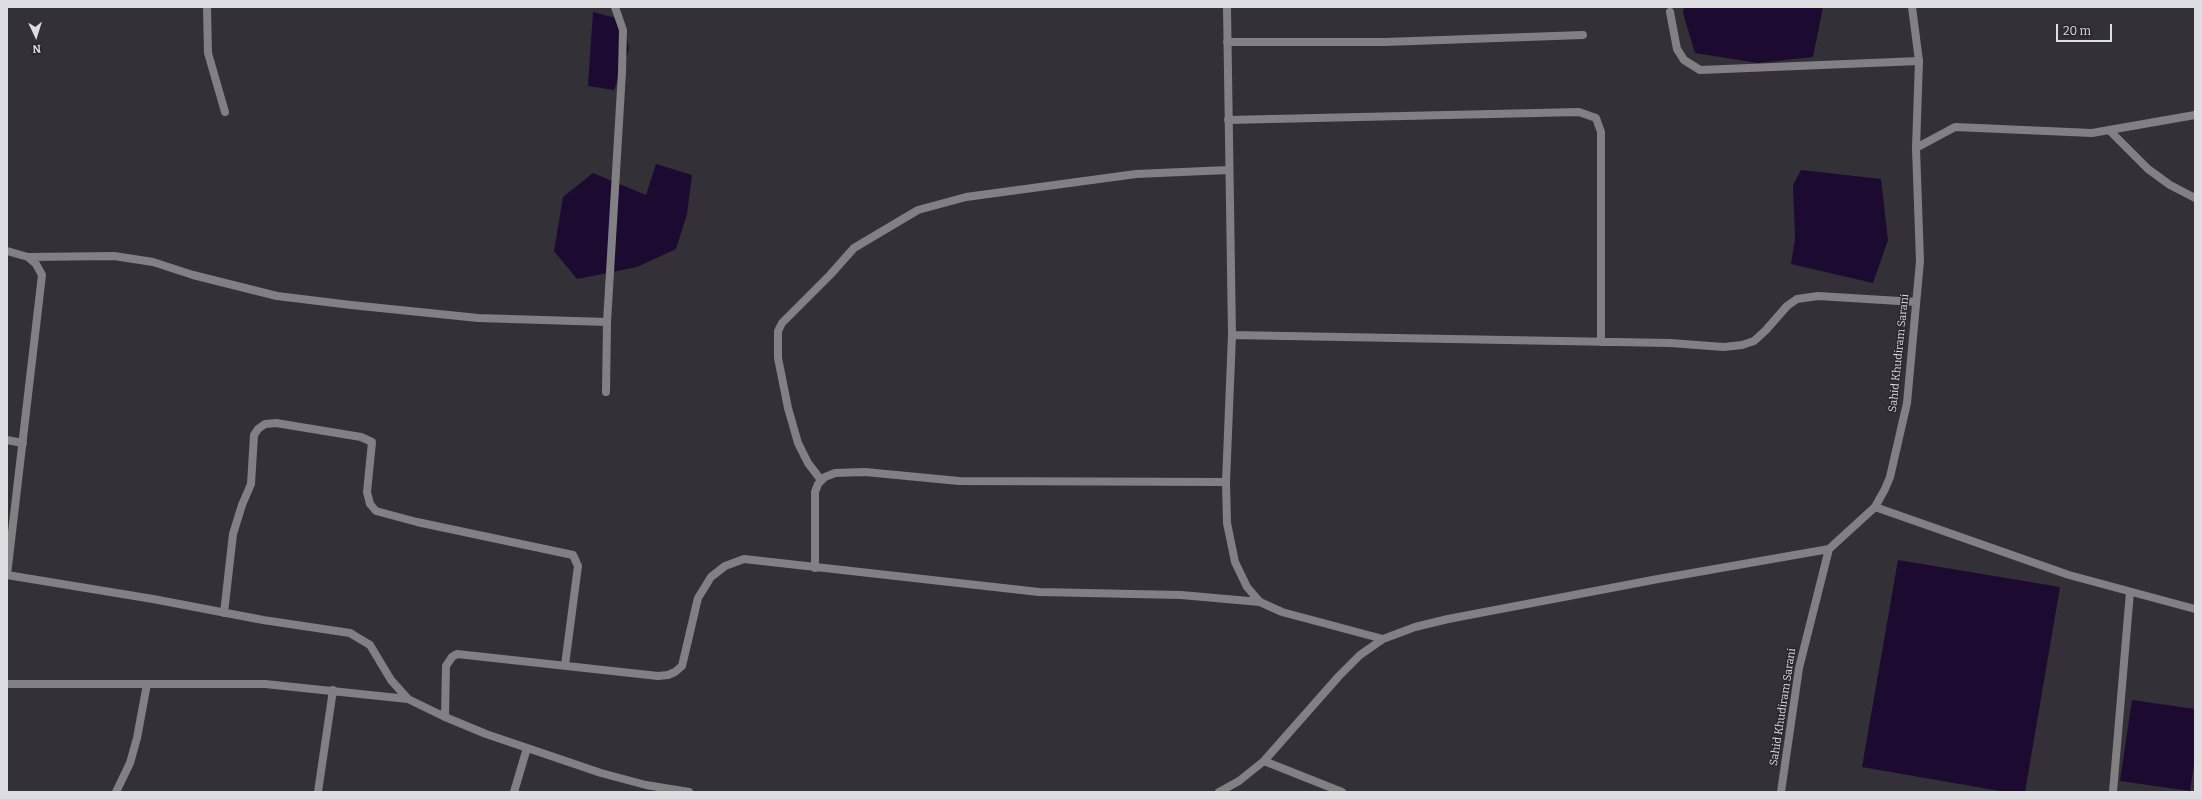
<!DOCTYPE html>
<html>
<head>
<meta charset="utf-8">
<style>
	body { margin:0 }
	#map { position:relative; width:2202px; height:799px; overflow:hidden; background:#333038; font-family:Bitter,serif }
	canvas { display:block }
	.frame { position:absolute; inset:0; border:8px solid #dedde2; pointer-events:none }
	.north { position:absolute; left:16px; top:16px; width:40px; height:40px; -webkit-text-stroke:3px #29262e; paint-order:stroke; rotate:176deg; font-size:11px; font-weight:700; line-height:16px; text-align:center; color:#dedde2 }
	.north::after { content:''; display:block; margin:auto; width:14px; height:18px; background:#dedde2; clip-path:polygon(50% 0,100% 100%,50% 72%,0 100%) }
	.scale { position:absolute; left:2056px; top:24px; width:56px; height:18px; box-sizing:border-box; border:2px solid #dedde2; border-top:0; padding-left:5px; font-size:12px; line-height:14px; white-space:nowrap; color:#dedde2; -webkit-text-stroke:3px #29262e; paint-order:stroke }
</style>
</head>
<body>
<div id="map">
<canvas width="2202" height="799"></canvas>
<div class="frame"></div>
<div class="north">N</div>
<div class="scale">20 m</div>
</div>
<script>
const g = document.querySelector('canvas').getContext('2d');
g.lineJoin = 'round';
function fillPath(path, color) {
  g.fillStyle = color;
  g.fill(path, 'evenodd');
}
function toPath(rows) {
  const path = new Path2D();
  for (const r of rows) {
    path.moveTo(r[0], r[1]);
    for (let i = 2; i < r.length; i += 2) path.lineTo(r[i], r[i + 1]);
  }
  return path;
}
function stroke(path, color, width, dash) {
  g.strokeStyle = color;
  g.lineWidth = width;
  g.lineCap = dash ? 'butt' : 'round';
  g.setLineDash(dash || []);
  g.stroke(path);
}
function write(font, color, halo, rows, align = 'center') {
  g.font = font + ' Bitter,serif';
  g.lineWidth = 3;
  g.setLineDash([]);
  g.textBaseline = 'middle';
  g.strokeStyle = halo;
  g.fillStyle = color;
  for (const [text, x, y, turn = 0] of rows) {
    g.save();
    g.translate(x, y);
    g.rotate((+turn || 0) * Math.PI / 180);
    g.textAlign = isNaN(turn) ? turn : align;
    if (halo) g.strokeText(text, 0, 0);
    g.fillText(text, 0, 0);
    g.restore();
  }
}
fillPath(toPath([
	[1684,7,1823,7,1813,57,1758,63,1695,53,1683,13],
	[593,12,623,20,629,49,614,90,588,86],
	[656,164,692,175,687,214,676,249,637,267,577,279,554,251,563,197,593,173,646,195],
	[1801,170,1881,179,1888,240,1873,283,1791,264,1795,239,1793,185],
	[1898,560,2060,587,2025,792,2006,792,1862,767],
	[2132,700,2195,709,2195,757,2190,791,2120,781]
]), '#1c0a31');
stroke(toPath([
	[1670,12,1677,49,1684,60,1700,70,1919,61]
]), '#828085', 8);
stroke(toPath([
	[207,7,208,53,225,112],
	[1227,7,1232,335,1226,482,1227,523,1235,562,1247,587,1260,602,1282,612,1383,639],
	[1227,42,1385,42,1583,35],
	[1228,120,1579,112,1596,118,1601,132,1601,342],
	[2109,130,2148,169,2170,185,2195,198],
	[1916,148,1955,127,2092,133,2195,115],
	[7,251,28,257,36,264,42,275,7,575],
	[28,257,114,256,153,262,193,275,277,296,351,305,478,318,607,322],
	[1232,335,1670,343,1724,347,1742,345,1754,341,1766,330,1787,306,1797,299,1818,296,1916,302],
	[606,392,607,322,622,72,623,30,615,7],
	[7,440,23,443],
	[821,480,808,463,798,443,788,408,778,358,778,331,782,323,830,275,854,248,918,210,966,197,1136,174,1228,170],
	[1875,507,2069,575,2195,609],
	[815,568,815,492,818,484,825,477,835,473,865,472,959,481,1226,482],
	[7,575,153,599,263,620,350,633,370,645,391,680,408,699,445,717,486,734,601,773,646,785,689,792],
	[224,613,233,534,242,505,251,484,254,435,258,429,265,424,276,423,361,437,372,442,367,492,370,504,376,511,417,522,573,555,578,566,565,665],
	[7,684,265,684,408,699],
	[445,717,446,666,452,657,457,654,658,676,668,675,675,672,682,666,698,598,711,577,725,566,744,559,1039,592,1181,595,1260,602],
	[1264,761,1342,792],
	[116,792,130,763,137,738,147,684],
	[318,792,333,690],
	[514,792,527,748],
	[1219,792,1239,781,1264,761,1339,676,1360,655,1383,639,1415,627,1448,619,1658,579,1829,549],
	[1781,792,1799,668,1829,549,1875,507,1885,489,1890,477,1907,403,1920,261,1916,148,1919,61,1912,7],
	[2113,792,2130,592]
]), '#828085', 8);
write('11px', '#dedde2', '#29262e', [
	["Sahid Khudiram Sarani",1899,353,-84],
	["Sahid Khudiram Sarani",1783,707,-81]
]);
</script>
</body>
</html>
